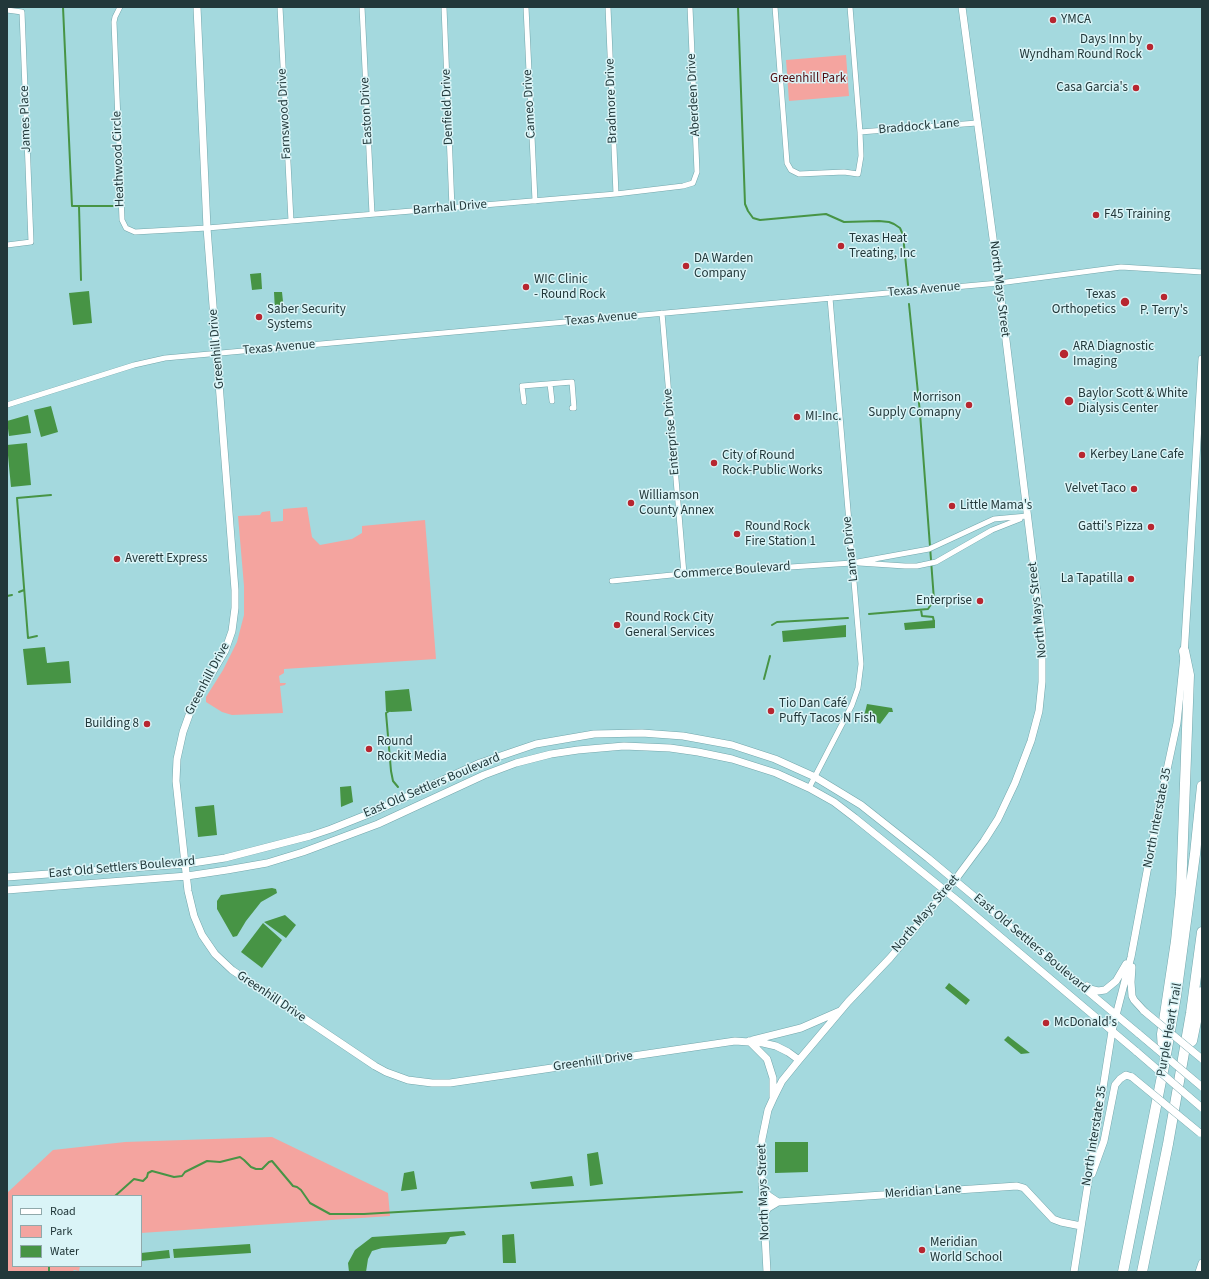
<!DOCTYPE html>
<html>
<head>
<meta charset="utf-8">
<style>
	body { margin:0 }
	#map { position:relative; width:1209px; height:1279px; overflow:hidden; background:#a4d9de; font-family:"Source Sans 3",sans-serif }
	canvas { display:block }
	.frame { position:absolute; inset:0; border:8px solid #22383a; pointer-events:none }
	.legend { position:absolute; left:12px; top:1195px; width:130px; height:72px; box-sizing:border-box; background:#daf4f7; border:1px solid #90a9ab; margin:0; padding:5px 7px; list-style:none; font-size:12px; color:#22383a }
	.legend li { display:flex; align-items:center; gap:8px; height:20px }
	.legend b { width:20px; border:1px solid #90a9ab }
</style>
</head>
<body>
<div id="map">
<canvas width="1209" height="1279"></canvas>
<div class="frame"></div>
<ul class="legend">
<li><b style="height:5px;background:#fff"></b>Road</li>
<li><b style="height:11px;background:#f4a49f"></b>Park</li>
<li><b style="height:11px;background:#479445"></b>Water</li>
</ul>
</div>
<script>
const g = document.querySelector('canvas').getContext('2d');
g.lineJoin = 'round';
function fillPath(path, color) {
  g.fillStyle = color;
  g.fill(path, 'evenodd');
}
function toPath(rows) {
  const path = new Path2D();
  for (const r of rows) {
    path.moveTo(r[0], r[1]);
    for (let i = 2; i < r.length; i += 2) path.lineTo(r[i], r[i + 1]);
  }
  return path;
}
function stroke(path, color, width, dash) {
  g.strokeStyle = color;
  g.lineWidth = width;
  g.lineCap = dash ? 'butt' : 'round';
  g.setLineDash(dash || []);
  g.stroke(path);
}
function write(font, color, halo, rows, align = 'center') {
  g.font = font + ' "Source Sans 3",sans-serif';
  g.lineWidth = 3;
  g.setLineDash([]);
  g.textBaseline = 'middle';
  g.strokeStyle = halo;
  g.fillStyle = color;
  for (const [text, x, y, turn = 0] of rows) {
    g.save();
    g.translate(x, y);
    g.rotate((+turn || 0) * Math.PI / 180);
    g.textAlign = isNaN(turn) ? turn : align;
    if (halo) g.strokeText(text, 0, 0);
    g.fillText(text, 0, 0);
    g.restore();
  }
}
fillPath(toPath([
	[846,55,849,96,789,101,786,60],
	[307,507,312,537,320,545,352,539,362,533,362,526,425,520,436,659,284,669,284,673,279,676,280,683,286,683,285,685,280,686,283,713,232,715,222,712,206,702,206,697,223,670,237,642,244,615,244,586,238,516,260,515,262,512,270,511,271,522,283,521,283,509],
	[272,1137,388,1193,390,1216,141,1233,141,1196,13,1196,13,1266,80,1266,79,1271,74,1270,72,1272,7,1272,7,1193,53,1150,125,1142]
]), '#f4a49f');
fillPath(toPath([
	[261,273,262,289,252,290,250,274],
	[89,291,92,323,73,325,69,293],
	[274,292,282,292,284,311,275,311],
	[51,406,58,432,41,437,34,410],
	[28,415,31,433,9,436,7,421],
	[27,443,31,485,11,487,7,445],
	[935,620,935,628,905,630,904,623],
	[846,625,846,637,783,642,782,631],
	[45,647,47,663,69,661,71,683,27,685,23,649],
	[409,689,412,711,391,712,386,711,385,691],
	[867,704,892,708,893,712,889,712,880,724,864,716],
	[351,786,353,802,341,807,340,787],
	[214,805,217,835,198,837,195,807],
	[272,888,276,889,277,893,261,902,246,921,237,936,233,937,217,909,217,901,221,895],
	[285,915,296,925,286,938,264,922],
	[263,923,282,940,262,968,241,952],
	[949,983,970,1000,966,1005,945,988],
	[1008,1036,1030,1053,1021,1054,1004,1040],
	[775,1142,808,1142,808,1172,775,1173],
	[598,1152,603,1184,590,1186,587,1154],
	[414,1171,417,1189,401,1191,404,1173],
	[572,1176,574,1186,532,1189,530,1182],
	[464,1231,466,1235,450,1237,446,1244,382,1248,372,1251,368,1259,366,1272,349,1272,348,1263,355,1250,372,1237],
	[514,1234,516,1263,503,1263,502,1235],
	[250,1244,251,1253,174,1258,173,1249],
	[169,1250,170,1258,141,1261,141,1253]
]), '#479445');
stroke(toPath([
	[63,7,72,206,79,206,81,280],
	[738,7,745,204,748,211,753,218,760,220,826,214,844,222,879,221,889,222,894,224,900,228,903,235,908,285],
	[79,206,113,206],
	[19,592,24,590],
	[7,596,12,595],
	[921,610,922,616,933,617,934,622],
	[869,614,928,609,934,600,920,413,909,304],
	[772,625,777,622,848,618],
	[37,636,28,638,17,498,51,495],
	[764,679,770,656],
	[389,711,386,713,391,771,393,781,398,787],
	[115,1196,134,1179,143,1181,147,1177,148,1173,152,1171,174,1177,182,1176,185,1172,207,1161,220,1162,240,1157,244,1160,251,1167,256,1169,262,1169,269,1162,272,1161,293,1186,297,1187,301,1190,310,1203,330,1214,364,1214,742,1192],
	[49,1272,49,1266]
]), '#479445', 2);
const street = toPath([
	[120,7,115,17,114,22,122,220,126,228,135,232,207,228,616,194,683,186,693,183,697,172,690,7],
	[280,7,291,221],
	[362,7,372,214],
	[444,7,452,208],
	[526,7,535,201],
	[608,7,616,194],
	[775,7,787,163,791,170,799,174,844,172,858,174,861,156,860,132,850,7],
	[7,10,22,12,31,242,7,245],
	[860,132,977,123],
	[662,313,684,574],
	[550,384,552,401],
	[524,402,522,386,572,382,574,408,572,408],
	[7,405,134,365,165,358,999,283,1121,267,1202,272],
	[859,563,905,566,917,566,936,562,992,530,1020,519],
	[612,581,682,574,852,563,929,549,994,519,1027,516],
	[809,788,852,705,858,688,861,664,830,298]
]);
const secondary = toPath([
	[197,7,207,228,235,590,235,608,232,631,225,651,192,707,183,732,177,759,176,781,188,891,194,916,202,935,215,954,232,970,375,1066,386,1072,408,1080,432,1083,450,1083,735,1041,763,1043,776,1046,788,1052,799,1060],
	[7,877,186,864,225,858,310,836,331,829,371,813,480,763,536,744,594,734,642,733,683,736,732,745,775,759,815,777,861,805,928,858,1139,1034],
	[7,890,187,876,227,870,267,863,303,852,378,824,484,775,516,763,551,754,578,750,624,746,670,748,698,752,732,759,776,773,809,788,834,802,855,818,958,901,1137,1052],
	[1132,967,1131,982,1132,996,1134,1000,1144,1011],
	[1087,986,1090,989,1098,991,1105,990,1116,981,1126,964],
	[753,1040,801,1028,840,1011],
	[749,1041,767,1059,773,1078,773,1097],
	[1092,1174,1104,1141,1115,1085,1120,1079,1126,1075,1132,1077],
	[763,1190,769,1196,778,1202,768,1208,764,1215],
	[763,1203,1017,1186,1024,1188,1053,1219,1061,1222,1081,1226],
	[767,1272,761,1159,762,1139,768,1110,773,1099,782,1081,799,1060,848,1002,890,958,955,880,984,841,998,819,1015,783,1031,741,1039,711,1042,682,1042,634,999,283,962,7],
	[1074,1272,1112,1031,1131,957,1159,807,1177,723,1184,656,1202,359],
	[1199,1272,1202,1263]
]);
const highway = toPath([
	[1192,1041,1202,992],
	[1163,1051,1162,1034,1176,941,1181,892,1189,675,1184,651],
	[1123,1272,1164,1066,1176,996,1195,854,1202,786],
	[1142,1272,1168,1144,1191,1013,1202,932]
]);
stroke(street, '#73a6ab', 6);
stroke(secondary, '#73a6ab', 8);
stroke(highway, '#73a6ab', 11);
stroke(street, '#fff', 5);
stroke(secondary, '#fff', 7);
stroke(highway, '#fff', 10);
const secondaryBridge = toPath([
	[1144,1011,1202,1059],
	[1139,1034,1202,1087],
	[1137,1052,1202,1108],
	[1132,1077,1200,1133]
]);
stroke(secondaryBridge, '#73a6ab', 8, []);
stroke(secondaryBridge, '#fff', 7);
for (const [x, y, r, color] of [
	[1053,20,4,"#b72630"],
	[1150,47,4,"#b72630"],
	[1136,88,4,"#b72630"],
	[1096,215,4,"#b72630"],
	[841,246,4,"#b72630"],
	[686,266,4,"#b72630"],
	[526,287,4,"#b72630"],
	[1164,297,4,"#b72630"],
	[1125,302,5,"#b72630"],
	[259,317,4,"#b72630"],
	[1064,354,5,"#b72630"],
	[1069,401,5,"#b72630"],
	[969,405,4,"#b72630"],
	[797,417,4,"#b72630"],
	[1082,455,4,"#b72630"],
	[714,463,4,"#b72630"],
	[1134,489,4,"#b72630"],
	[631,503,4,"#b72630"],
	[952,506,4,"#b72630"],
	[1151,527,4,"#b72630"],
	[737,534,4,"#b72630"],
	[117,559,4,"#b72630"],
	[1131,579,4,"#b72630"],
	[980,601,4,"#b72630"],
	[617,625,4,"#b72630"],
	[771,711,4,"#b72630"],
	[147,724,4,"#b72630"],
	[369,749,4,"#b72630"],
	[1046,1023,4,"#b72630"],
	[922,1250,4,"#b72630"]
]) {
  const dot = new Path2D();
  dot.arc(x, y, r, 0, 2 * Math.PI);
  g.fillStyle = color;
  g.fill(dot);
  stroke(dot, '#daf4f7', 1.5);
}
write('13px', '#22383a', '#daf4f7', [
	["YMCA",1061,20],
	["Days Inn by",1142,40,"right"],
	["Wyndham Round Rock",1142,55,"right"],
	["Casa Garcia's",1128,88,"right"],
	["F45 Training",1104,215],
	["Texas Heat",849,239],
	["Treating, Inc",849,254],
	["DA Warden",694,259],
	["Company",694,274],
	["WIC Clinic",534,280],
	["- Round Rock",534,295],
	["Texas",1116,295,"right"],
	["Orthopetics",1116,310,"right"],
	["Saber Security",267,310],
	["Systems",267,325],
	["P. Terry's",1164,311,"center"],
	["ARA Diagnostic",1073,347],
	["Imaging",1073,362],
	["Baylor Scott & White",1078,394],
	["Dialysis Center",1078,409],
	["Morrison",961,398,"right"],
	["Supply Comapny",961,413,"right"],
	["MI-Inc.",805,417],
	["Kerbey Lane Cafe",1090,455],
	["City of Round",722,456],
	["Rock-Public Works",722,471],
	["Velvet Taco",1126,489,"right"],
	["Williamson",639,496],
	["County Annex",639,511],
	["Little Mama's",960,506],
	["Round Rock",745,527],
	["Fire Station 1",745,542],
	["Gatti's Pizza",1143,527,"right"],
	["Averett Express",125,559],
	["La Tapatilla",1123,579,"right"],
	["Enterprise",972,601,"right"],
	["Round Rock City",625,618],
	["General Services",625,633],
	["Tio Dan Café",779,704],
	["Puffy Tacos N Fish",779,719],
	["Building 8",139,724,"right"],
	["Round",377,742],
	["Rockit Media",377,757],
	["McDonald's",1054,1023],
	["Meridian",930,1243],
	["World School",930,1258]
], 'left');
write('13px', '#510c10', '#daf4f7', [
	["Greenhill Park",808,79]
]);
write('13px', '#22383a', '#daf4f7', [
	["Aberdeen Drive",694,95,-93],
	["Bradmore Drive",612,101,-92],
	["Cameo Drive",530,104,-93],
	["Denfield Drive",448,107,-92],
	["Easton Drive",367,111,-93],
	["Farnswood Drive",285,114,-93],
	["James Place",26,119,-92],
	["Braddock Lane",919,127,-5],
	["Heathwood Circle",119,159,-92],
	["Barrhall Drive",450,208,-5],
	["North Mays Street",999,289,83],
	["Texas Avenue",924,290,-5],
	["Texas Avenue",601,319,-5],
	["Texas Avenue",279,348,-5],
	["Greenhill Drive",217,349,-95],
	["Enterprise Drive",672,432,-95],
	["Lamar Drive",851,549,-96],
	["Commerce Boulevard",732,571,-4],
	["North Mays Street",1038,610,-96],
	["Greenhill Drive",208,679,-62],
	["East Old Settlers Boulevard",432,786,-23],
	["North Interstate 35",1158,818,-79],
	["East Old Settlers Boulevard",122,868,-5],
	["North Mays Street",926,914,-50],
	["East Old Settlers Boulevard",1031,944,40],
	["Greenhill Drive",271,997,34],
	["Purple Heart Trail",1170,1030,-80],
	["Greenhill Drive",593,1062,-8],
	["North Interstate 35",1095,1136,-81],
	["North Mays Street",764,1192,-92],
	["Meridian Lane",923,1192,-4]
]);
</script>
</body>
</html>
